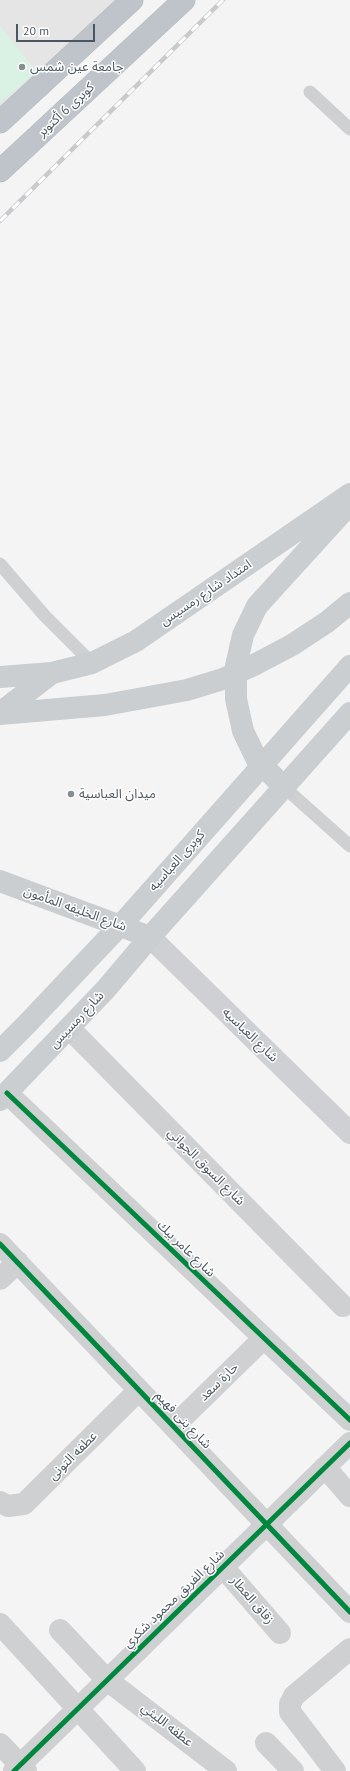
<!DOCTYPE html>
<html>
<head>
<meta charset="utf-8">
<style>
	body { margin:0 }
	#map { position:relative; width:350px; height:1771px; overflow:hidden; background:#f4f4f4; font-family:"PT Sans",sans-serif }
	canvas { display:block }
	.scale { position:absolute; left:16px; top:24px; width:79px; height:18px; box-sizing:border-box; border:2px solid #4a5661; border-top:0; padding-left:5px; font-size:12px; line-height:14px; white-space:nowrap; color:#4a5661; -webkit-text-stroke:3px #fff; paint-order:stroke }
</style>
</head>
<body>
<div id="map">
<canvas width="350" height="1771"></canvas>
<div class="scale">20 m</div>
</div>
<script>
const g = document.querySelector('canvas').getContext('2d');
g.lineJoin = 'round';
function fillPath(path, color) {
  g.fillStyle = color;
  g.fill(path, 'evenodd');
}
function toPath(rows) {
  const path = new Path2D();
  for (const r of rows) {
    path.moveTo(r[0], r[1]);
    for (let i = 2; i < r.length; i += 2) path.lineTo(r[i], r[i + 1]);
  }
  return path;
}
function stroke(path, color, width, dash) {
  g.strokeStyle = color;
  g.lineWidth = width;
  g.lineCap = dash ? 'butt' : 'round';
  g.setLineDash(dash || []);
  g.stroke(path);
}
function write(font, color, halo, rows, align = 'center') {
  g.font = font + ' "PT Sans","Noto Sans Arabic",sans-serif';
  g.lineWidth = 3;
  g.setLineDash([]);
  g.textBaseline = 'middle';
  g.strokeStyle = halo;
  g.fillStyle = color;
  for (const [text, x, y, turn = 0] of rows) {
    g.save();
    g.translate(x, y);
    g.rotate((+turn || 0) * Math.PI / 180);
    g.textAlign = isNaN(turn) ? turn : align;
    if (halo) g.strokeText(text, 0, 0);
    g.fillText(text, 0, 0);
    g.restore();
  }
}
fillPath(toPath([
	[0,0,115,0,0,109]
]), '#e6e5e6');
fillPath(toPath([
	[0,26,37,72,0,102]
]), '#d9f2e3');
const motorway = toPath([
	[0,122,132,0],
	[0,171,184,0]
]);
stroke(motorway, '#b9bec3', 23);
stroke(toPath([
	[310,92,350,129],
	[0,564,44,615,92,663],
	[285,788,350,846]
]), '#ced0d2', 13);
stroke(toPath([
	[70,1029,343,1306],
	[7,1093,350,1420],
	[0,1244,350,1612],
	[0,1279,18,1262],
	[174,1426,264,1338],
	[325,1467,350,1496],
	[0,1502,8,1506,24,1504,139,1390],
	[223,1567,280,1633],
	[0,1624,135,1771],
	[60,1630,107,1680,226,1771],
	[266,1743,293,1771],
	[0,1744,26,1771],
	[14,1771,350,1443],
	[335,1771,290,1712,290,1704,294,1696,350,1649]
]), '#ced0d2', 22);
stroke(toPath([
	[150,937,350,1133]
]), '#ced0d4', 22);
stroke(toPath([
	[0,677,52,673,92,663,136,641,350,494],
	[0,713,52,673],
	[285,788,257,760,243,731,236,699,236,666,243,635,257,606,350,504],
	[0,881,150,937],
	[0,1051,26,1025],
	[0,1100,106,989,150,937,350,713]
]), '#caced1', 22);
stroke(motorway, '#bec4c9', 22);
const rail = toPath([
	[0,221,223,0]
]);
stroke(rail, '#c9cacc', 4.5);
stroke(rail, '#fff', 3, [9]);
stroke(toPath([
	[0,714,105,705,187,690,223,679,254,665,292,645,327,622,350,603],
	[26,1025,129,916,350,666]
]), '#caced1', 22);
stroke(toPath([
	[7,1093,350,1420],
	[0,1244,350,1612],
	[14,1771,350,1443]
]), '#00873e', 5);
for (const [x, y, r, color] of [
	[22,67,4,"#868d94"],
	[71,794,4,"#868d94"]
]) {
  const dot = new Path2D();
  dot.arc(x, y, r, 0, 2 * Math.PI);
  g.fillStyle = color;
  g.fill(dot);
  stroke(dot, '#fff', 1.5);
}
write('13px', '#4a5661', '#fff', [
	["جامعة عين شمس",30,67],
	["ميدان العباسية",79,794]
], 'left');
write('13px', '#4a5661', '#fff', [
	["كوبرى 6 أكتوبر",66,110,-43],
	["امتداد شارع رمسيس",206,593,-34],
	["كوبرى العباسيه",177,861,-48],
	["شارع الخليفه المأمون",75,909,20],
	["شارع رمسيس",77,1020,-47],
	["شارع العباسيه",250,1035,44],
	["شارع السوق الجواني",206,1167,45],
	["شارع عامر بيك",186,1249,44],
	["حارة سعد",219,1382,-44],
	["شارع بنى فهيم",183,1420,46],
	["عطفه التونى",73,1456,-45],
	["شارع الفريق محمود شكري",174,1599,-44],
	["زقاق العطار",252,1600,49],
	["عطفه الليثي",167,1725,38]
]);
</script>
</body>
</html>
